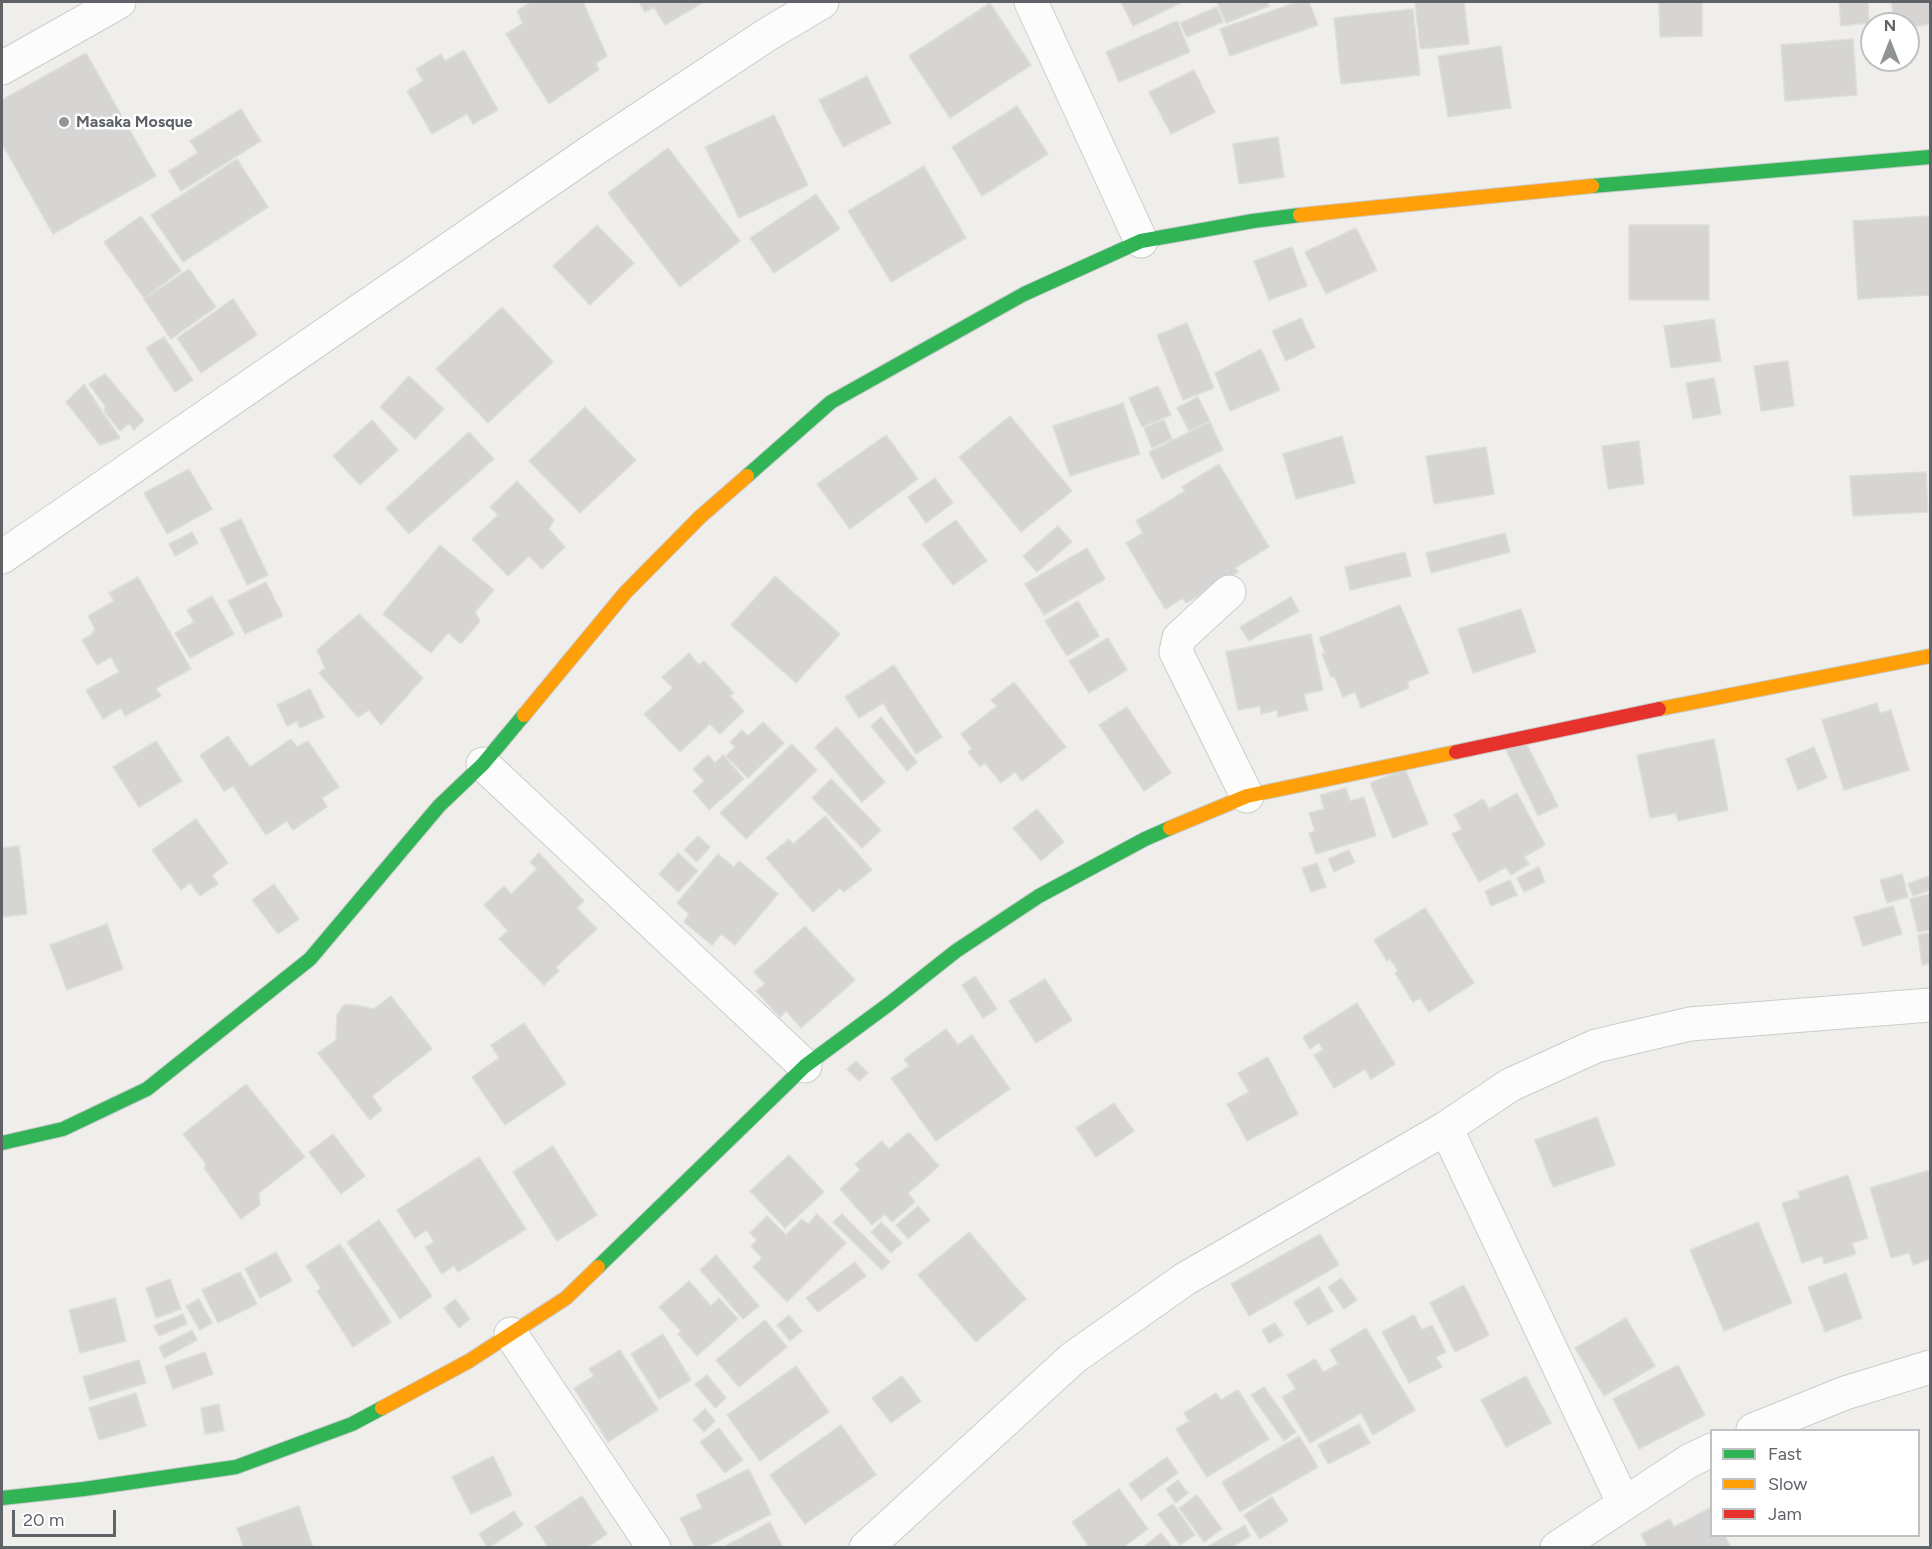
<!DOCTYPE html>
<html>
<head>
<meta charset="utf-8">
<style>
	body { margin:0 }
	#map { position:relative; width:1932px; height:1549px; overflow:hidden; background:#efeeea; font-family:Figtree,sans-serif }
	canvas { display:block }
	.frame { position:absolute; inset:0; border:3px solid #5f6368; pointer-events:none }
	.legend { position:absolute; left:1710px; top:1429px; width:210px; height:108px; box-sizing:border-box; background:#fff; border:2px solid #bfc1c3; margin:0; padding:8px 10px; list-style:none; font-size:18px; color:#5f6368 }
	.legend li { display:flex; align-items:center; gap:12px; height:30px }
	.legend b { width:30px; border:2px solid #bfc1c3 }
	.north { position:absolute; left:1860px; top:12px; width:60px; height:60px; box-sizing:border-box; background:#fff; border:2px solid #bfc1c3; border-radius:50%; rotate:0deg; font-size:16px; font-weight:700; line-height:24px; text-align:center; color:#5f6368 }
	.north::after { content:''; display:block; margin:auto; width:21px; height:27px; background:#919496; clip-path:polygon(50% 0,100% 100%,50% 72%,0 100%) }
	.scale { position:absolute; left:12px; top:1510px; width:104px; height:27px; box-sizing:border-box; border:3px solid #5f6368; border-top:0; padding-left:8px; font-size:18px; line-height:21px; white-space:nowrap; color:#5f6368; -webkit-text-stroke:4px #fff; paint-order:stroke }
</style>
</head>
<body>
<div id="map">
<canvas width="1932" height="1549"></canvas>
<div class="frame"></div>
<ul class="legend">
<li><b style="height:8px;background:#30b455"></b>Fast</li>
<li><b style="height:8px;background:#ff9f0a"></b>Slow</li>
<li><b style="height:8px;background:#e5322d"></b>Jam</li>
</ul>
<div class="north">N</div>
<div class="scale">20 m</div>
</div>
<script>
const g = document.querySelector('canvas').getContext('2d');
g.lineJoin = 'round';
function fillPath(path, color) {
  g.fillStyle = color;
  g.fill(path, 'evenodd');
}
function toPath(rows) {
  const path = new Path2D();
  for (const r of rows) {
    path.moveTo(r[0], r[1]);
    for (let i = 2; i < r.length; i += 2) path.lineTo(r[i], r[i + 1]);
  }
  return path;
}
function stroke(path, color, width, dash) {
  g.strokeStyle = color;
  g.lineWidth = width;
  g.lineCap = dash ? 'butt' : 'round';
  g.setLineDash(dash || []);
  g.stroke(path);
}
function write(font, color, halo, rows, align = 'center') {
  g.font = font + ' Figtree,sans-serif';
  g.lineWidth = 5;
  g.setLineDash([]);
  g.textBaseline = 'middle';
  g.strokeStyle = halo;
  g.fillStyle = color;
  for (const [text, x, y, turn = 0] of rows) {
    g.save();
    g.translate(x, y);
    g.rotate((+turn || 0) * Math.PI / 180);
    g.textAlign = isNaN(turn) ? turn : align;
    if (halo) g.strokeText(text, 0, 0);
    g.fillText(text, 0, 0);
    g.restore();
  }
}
const building = toPath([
	[531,2,554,2,556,3,558,2,583,2,607,56,596,63,599,70,549,104,506,34,523,23,517,11,531,2],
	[639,2,704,2,665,25,654,7,645,12,639,2],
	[1121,2,1183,2,1133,26,1121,2],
	[1217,2,1267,2,1269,6,1226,23,1217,2],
	[1297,2,1309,2,1318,25,1230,56,1220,29,1297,2],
	[1415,2,1464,2,1469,44,1420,49,1415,2],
	[1659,2,1702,2,1702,36,1660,37,1659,2],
	[1839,2,1868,2,1869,23,1841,26,1839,2],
	[1891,2,1930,2,1930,24,1908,28,1908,24,1895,24,1891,2],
	[990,3,1031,65,950,118,909,56,990,3],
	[1217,7,1223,22,1187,37,1180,23,1217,7],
	[1413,9,1420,75,1341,84,1334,18,1413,9],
	[1177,21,1190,52,1119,82,1106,52,1177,21],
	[1853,39,1857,95,1785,101,1781,45,1853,39],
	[1501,46,1511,108,1448,117,1438,56,1501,46],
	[464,50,498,110,473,124,467,114,432,134,407,91,423,81,416,69,441,54,445,61,464,50],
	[86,53,156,176,53,234,2,144,2,100,86,53],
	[1194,70,1215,112,1171,134,1149,92,1194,70],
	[867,76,891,123,843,147,819,100,867,76],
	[1017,106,1048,154,982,196,952,147,1017,106],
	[241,109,261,141,181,191,169,171,198,153,190,141,241,109],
	[774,115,808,185,739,218,705,147,774,115],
	[1278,137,1284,177,1239,184,1233,144,1278,137],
	[668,148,740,241,680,287,608,193,668,148],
	[237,159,268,207,183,262,151,215,237,159],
	[924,166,966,238,891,282,848,211,924,166],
	[816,194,840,229,774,273,750,238,816,194],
	[141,216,181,271,144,298,104,242,141,216],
	[1930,216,1930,295,1858,299,1853,221,1930,216],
	[597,225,634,263,590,305,553,266,597,225],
	[1629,225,1709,225,1709,300,1629,300,1629,225],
	[1356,228,1377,270,1326,294,1305,252,1356,228],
	[1292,247,1307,286,1269,300,1254,261,1292,247],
	[189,269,216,307,171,339,144,299,189,269],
	[233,299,257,335,201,373,177,338,233,299],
	[502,307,553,362,488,423,436,369,502,307],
	[1301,318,1315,347,1286,361,1272,331,1301,318],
	[1714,319,1721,361,1671,368,1664,326,1714,319],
	[1187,323,1214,388,1183,400,1157,335,1187,323],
	[164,337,193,380,175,392,146,348,164,337],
	[1261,349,1280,390,1230,411,1215,373,1261,349],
	[1788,361,1794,406,1761,411,1754,366,1788,361],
	[105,374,144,420,134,430,129,423,120,431,105,412,104,409,106,407,89,384,105,374],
	[409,376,444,409,415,439,380,407,409,376],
	[1714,378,1721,414,1693,419,1686,383,1714,378],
	[84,384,99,407,120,438,100,445,66,402,84,384],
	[1158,386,1171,415,1142,427,1129,398,1158,386],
	[1198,397,1210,421,1189,431,1177,408,1198,397],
	[1123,403,1140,454,1070,476,1053,426,1123,403],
	[585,407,636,460,580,513,529,461,585,407],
	[1010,416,1072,491,1021,532,959,457,1010,416],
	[372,420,398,450,360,485,333,456,372,420],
	[1164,420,1172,439,1152,448,1144,428,1164,420],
	[1210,422,1223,450,1162,479,1149,452,1210,422],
	[469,432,494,459,409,534,386,508,469,432],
	[886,435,918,479,850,529,817,484,886,435],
	[1342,436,1355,483,1296,499,1283,454,1342,436],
	[1639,441,1644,484,1608,489,1602,446,1639,441],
	[1486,447,1494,494,1434,504,1426,456,1486,447],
	[1219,464,1269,547,1235,568,1238,572,1186,603,1183,598,1165,609,1126,543,1143,533,1136,521,1185,491,1182,487,1219,464],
	[189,469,212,509,167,534,144,493,189,469],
	[1926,472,1928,512,1853,516,1850,476,1926,472],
	[935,478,953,503,926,523,908,497,935,478],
	[517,481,554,520,549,529,565,547,542,569,529,556,508,576,472,539,498,515,490,507,517,481],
	[241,519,268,575,247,585,220,529,241,519],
	[956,520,987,561,953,585,922,544,956,520],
	[1058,526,1072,542,1037,572,1023,556,1058,526],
	[192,532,198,543,175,556,169,544,192,532],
	[1505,533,1510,552,1431,573,1426,553,1505,533],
	[440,545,494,590,475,612,480,621,461,644,448,633,431,653,383,614,440,545],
	[1087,548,1105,579,1044,615,1025,584,1087,548],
	[1405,552,1411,576,1350,590,1345,567,1405,552],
	[775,576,840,634,796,683,731,625,775,576],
	[138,577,191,669,156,688,161,696,125,716,121,708,103,719,86,690,119,672,111,657,97,665,82,640,89,636,90,637,95,629,88,616,114,601,109,593,138,577],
	[266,582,283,616,245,634,228,601,266,582],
	[212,596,234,634,190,658,175,633,194,622,187,610,212,596],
	[1291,597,1299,611,1249,641,1240,627,1291,597],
	[1078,601,1099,636,1067,656,1045,621,1078,601],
	[1400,605,1429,673,1407,682,1409,688,1361,708,1355,692,1343,697,1334,676,1331,677,1322,654,1325,653,1319,638,1400,605],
	[1521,609,1536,652,1473,673,1458,629,1521,609],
	[359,614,423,678,381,725,369,710,358,717,319,673,325,668,317,650,359,614],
	[1311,634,1323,690,1304,694,1308,710,1278,717,1277,710,1261,714,1260,706,1238,710,1226,652,1311,634],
	[1108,638,1127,670,1089,693,1069,661,1108,638],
	[689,653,699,665,704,661,734,693,730,696,744,711,720,734,710,724,680,752,644,714,673,688,662,677,689,653],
	[894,665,942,737,916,754,883,703,859,718,845,697,894,665],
	[1014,682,1066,747,1022,781,1015,772,1001,783,985,763,980,767,968,752,972,749,961,734,997,706,991,700,1014,682],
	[310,689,324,717,300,728,297,721,287,726,277,705,310,689],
	[1877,703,1880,713,1891,710,1909,770,1844,790,1822,720,1877,703],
	[1127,707,1171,773,1144,791,1099,725,1127,707],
	[881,717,917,762,907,771,871,726,881,717],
	[763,722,784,743,748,778,726,756,735,747,730,742,742,730,748,736,763,722],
	[837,727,885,782,862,802,815,747,837,727],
	[228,736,250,767,291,739,297,747,308,741,339,787,322,798,327,807,293,830,287,821,266,835,233,786,224,791,200,755,228,736],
	[1714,739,1728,810,1678,821,1676,813,1650,818,1637,755,1714,739],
	[156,741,182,781,139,807,113,767,156,741],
	[1525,741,1558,806,1538,816,1506,750,1525,741],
	[792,744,817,770,746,839,720,813,792,744],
	[1814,747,1827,778,1798,790,1786,759,1814,747],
	[708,755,715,763,723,755,744,779,709,810,693,791,704,781,693,769,708,755],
	[1405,769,1428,824,1393,838,1370,783,1405,769],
	[831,779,881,830,862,848,812,798,831,779],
	[1346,788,1350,801,1364,797,1376,836,1316,854,1309,833,1315,831,1309,813,1324,809,1320,795,1346,788],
	[1517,793,1545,845,1524,857,1529,864,1511,875,1506,867,1479,882,1452,834,1462,829,1454,815,1483,799,1489,809,1517,793],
	[1037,809,1064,842,1041,861,1013,828,1037,809],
	[825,816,872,870,844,892,840,888,813,912,766,858,789,839,793,844,825,816],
	[196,819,228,863,212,875,218,884,200,896,190,883,181,890,152,850,196,819],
	[698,836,710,847,697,862,684,850,698,836],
	[19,846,27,914,2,917,2,848,19,846],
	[1349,850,1355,862,1334,872,1328,859,1349,850],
	[539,853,584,901,577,908,597,929,556,967,559,971,544,985,499,939,508,931,484,905,504,886,511,894,537,869,530,862,539,853],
	[678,853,698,871,678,892,659,874,678,853],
	[718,854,734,867,739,861,778,894,735,945,721,934,712,945,684,922,689,914,677,903,718,854],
	[1317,863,1326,887,1311,892,1302,868,1317,863],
	[1539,867,1545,882,1524,892,1517,878,1539,867],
	[1902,874,1908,897,1887,903,1880,880,1902,874],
	[1929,876,1930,890,1913,896,1908,884,1929,876],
	[1510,880,1517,895,1491,906,1485,891,1510,880],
	[274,884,299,919,278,934,252,900,274,884],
	[1930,894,1930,930,1918,932,1910,899,1930,894],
	[1893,906,1902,934,1863,946,1854,917,1893,906],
	[1425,908,1474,983,1429,1012,1420,998,1413,1002,1395,973,1398,971,1390,959,1387,961,1374,940,1425,908],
	[107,924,123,969,67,990,50,945,107,924],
	[805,926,855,980,801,1028,786,1011,780,1017,756,991,765,984,754,972,805,926],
	[1930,933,1930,964,1922,965,1918,935,1930,933],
	[975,976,997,1009,983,1018,962,985,975,976],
	[1045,979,1072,1020,1036,1043,1009,1001,1045,979],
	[391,996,432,1049,372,1096,382,1110,370,1120,318,1053,336,1040,337,1015,344,1005,356,1005,374,1009,391,996],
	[1357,1003,1395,1064,1371,1079,1365,1069,1334,1088,1314,1055,1323,1050,1319,1043,1310,1049,1303,1037,1357,1003],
	[524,1023,566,1084,505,1125,472,1077,499,1058,491,1045,524,1023],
	[946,1029,958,1045,972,1035,1010,1089,936,1141,891,1078,909,1066,904,1059,946,1029],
	[1268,1057,1298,1114,1247,1141,1227,1104,1249,1092,1238,1073,1268,1057],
	[856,1061,868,1073,859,1081,847,1069,856,1061],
	[246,1084,305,1157,259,1193,260,1205,241,1219,204,1168,206,1164,183,1134,246,1084],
	[1114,1103,1134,1131,1096,1157,1076,1128,1114,1103],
	[1597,1117,1615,1165,1553,1187,1535,1140,1597,1117],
	[909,1132,939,1166,908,1193,915,1202,892,1222,885,1214,872,1225,840,1189,860,1170,855,1164,882,1141,889,1149,909,1132],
	[333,1134,365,1176,341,1194,309,1152,333,1134],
	[553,1146,597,1215,557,1241,513,1172,553,1146],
	[789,1155,824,1192,785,1228,750,1191,789,1155],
	[479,1157,526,1229,458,1272,454,1266,442,1274,425,1247,434,1242,427,1230,415,1238,397,1210,479,1157],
	[1930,1170,1930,1259,1913,1265,1909,1253,1891,1258,1870,1188,1930,1170],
	[1848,1175,1868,1238,1852,1243,1856,1254,1824,1264,1822,1256,1802,1263,1782,1203,1800,1198,1798,1192,1848,1175],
	[918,1206,930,1220,908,1239,896,1225,918,1206],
	[817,1214,846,1243,787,1302,753,1267,762,1258,751,1246,757,1240,750,1233,767,1216,786,1235,802,1219,808,1224,817,1214],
	[842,1214,890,1262,882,1270,833,1222,842,1214],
	[379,1220,432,1296,400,1319,347,1242,379,1220],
	[881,1222,902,1243,891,1253,871,1232,881,1222],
	[1758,1222,1792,1303,1724,1331,1690,1250,1758,1222],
	[969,1232,1026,1299,976,1342,918,1275,969,1232],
	[1320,1234,1339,1265,1249,1316,1231,1284,1320,1234],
	[340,1244,391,1322,353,1347,317,1291,321,1288,306,1266,340,1244],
	[276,1252,292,1281,260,1298,245,1269,276,1252],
	[716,1255,759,1306,743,1319,700,1270,716,1255],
	[855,1262,866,1276,818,1312,806,1298,855,1262],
	[240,1272,257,1304,218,1323,202,1290,240,1272],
	[1846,1273,1862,1318,1825,1332,1808,1287,1846,1273],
	[1341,1278,1357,1300,1344,1309,1328,1287,1341,1278],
	[170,1279,181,1309,156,1318,146,1288,170,1279],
	[689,1281,711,1306,719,1298,738,1319,697,1356,678,1334,681,1331,659,1307,689,1281],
	[1464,1285,1489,1335,1455,1352,1430,1303,1464,1285],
	[1319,1287,1333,1311,1308,1325,1294,1302,1319,1287],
	[115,1298,126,1341,80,1353,69,1310,115,1298],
	[199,1299,212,1323,200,1330,186,1306,199,1299],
	[455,1299,470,1319,459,1328,444,1308,455,1299],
	[183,1314,187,1324,159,1336,154,1326,183,1314],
	[789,1315,802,1331,790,1341,777,1325,789,1315],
	[1414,1315,1422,1330,1432,1325,1446,1352,1436,1357,1442,1367,1409,1383,1382,1332,1414,1315],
	[1626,1318,1655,1366,1604,1396,1575,1348,1626,1318],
	[765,1320,787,1347,739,1387,716,1360,765,1320],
	[1275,1323,1283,1335,1269,1343,1262,1330,1275,1323],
	[1366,1328,1415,1410,1373,1435,1361,1413,1310,1443,1282,1397,1296,1389,1287,1375,1315,1359,1323,1372,1338,1364,1330,1350,1366,1328],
	[192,1330,197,1340,164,1358,159,1347,192,1330],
	[663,1334,691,1380,659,1399,631,1354,663,1334],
	[620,1350,658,1410,608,1442,574,1388,594,1376,589,1369,620,1350],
	[205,1352,213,1374,173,1389,165,1366,205,1352],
	[139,1360,146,1383,90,1400,83,1377,139,1360],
	[1678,1365,1705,1415,1639,1449,1613,1399,1678,1365],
	[796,1366,829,1412,760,1461,727,1415,796,1366],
	[707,1375,726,1398,715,1408,695,1384,707,1375],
	[902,1376,921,1401,891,1423,872,1398,902,1376],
	[1526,1376,1551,1423,1506,1447,1481,1400,1526,1376],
	[1264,1387,1296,1432,1284,1441,1251,1395,1264,1387],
	[1238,1390,1269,1439,1207,1477,1176,1429,1189,1421,1184,1413,1216,1393,1221,1400,1238,1390],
	[136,1393,146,1426,99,1440,89,1408,136,1393],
	[219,1404,224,1431,205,1434,201,1408,219,1404],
	[705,1409,715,1421,704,1432,693,1420,705,1409],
	[1359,1424,1370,1443,1328,1464,1318,1445,1359,1424],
	[841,1425,876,1475,805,1524,770,1475,841,1425],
	[719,1428,743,1460,725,1473,700,1442,719,1428],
	[1299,1436,1318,1467,1240,1512,1222,1482,1299,1436],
	[493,1456,512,1495,471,1514,452,1477,493,1456],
	[1167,1457,1178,1473,1141,1500,1129,1484,1167,1457],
	[749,1469,771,1514,704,1548,695,1548,680,1518,702,1508,696,1495,749,1469],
	[1178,1480,1188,1493,1176,1503,1166,1489,1178,1480],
	[1119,1489,1148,1529,1122,1548,1090,1548,1072,1522,1119,1489],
	[1197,1495,1222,1529,1204,1542,1179,1508,1197,1495],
	[582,1496,607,1534,587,1548,549,1548,535,1527,582,1496],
	[1272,1497,1288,1521,1260,1539,1244,1515,1272,1497],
	[1173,1504,1195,1535,1180,1545,1158,1514,1173,1504],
	[299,1506,313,1548,244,1548,237,1528,299,1506],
	[1710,1508,1712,1511,1712,1536,1725,1536,1731,1548,1648,1548,1641,1534,1670,1519,1674,1527,1710,1508],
	[514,1511,523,1525,488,1548,479,1534,514,1511],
	[770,1522,783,1548,722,1548,770,1522],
	[1245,1525,1250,1536,1230,1548,1210,1548,1209,1546,1245,1525],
	[1161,1533,1173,1548,1142,1548,1161,1533]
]);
fillPath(building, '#d6d5d3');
stroke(building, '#deddd9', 1.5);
const street = toPath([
	[1031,2,1141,241],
	[2,68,119,2],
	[2,557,599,146,768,34,822,2],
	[1229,592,1179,638,1176,652,1247,796],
	[483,764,805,1066],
	[1446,1128,1624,1504],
	[511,1334,654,1548],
	[1753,1430,1845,1393,1930,1367],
	[866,1548,1073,1358,1185,1279,1446,1128,1510,1085,1596,1046,1690,1024,1930,1005],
	[1557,1548,1689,1461,1712,1450]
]);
const fast = toPath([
	[1592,186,1930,157],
	[747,476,831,402,1024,294,1141,241,1253,221,1300,215],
	[2,1143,63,1129,147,1089,310,959,439,806,483,764,524,715],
	[598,1267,805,1066,889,1004,956,951,1039,896,1145,839,1170,828],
	[2,1498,84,1489,236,1467,352,1424,382,1408]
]);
const slow = toPath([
	[1300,215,1592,186],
	[1659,709,1930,656],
	[524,715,625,593,700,517,747,476],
	[1170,828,1247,796,1456,752],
	[382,1408,469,1361,566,1298,598,1267]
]);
const jam = toPath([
	[1456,752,1659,709]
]);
stroke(street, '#cbcccc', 35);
stroke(fast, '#cacacb', 16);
stroke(slow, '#cacacb', 16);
stroke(jam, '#cacacb', 16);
stroke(street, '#fdfcfc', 33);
stroke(fast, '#30b455', 14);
stroke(slow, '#ff9f0a', 14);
stroke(jam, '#e5322d', 14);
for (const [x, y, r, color] of [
	[64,122,6,"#919496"]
]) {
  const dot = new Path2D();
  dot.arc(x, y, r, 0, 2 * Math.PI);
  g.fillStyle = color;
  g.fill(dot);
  stroke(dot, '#fff', 2);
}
write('bold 16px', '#5f6368', '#fff', [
	["Masaka Mosque",76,122]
], 'left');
</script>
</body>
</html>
